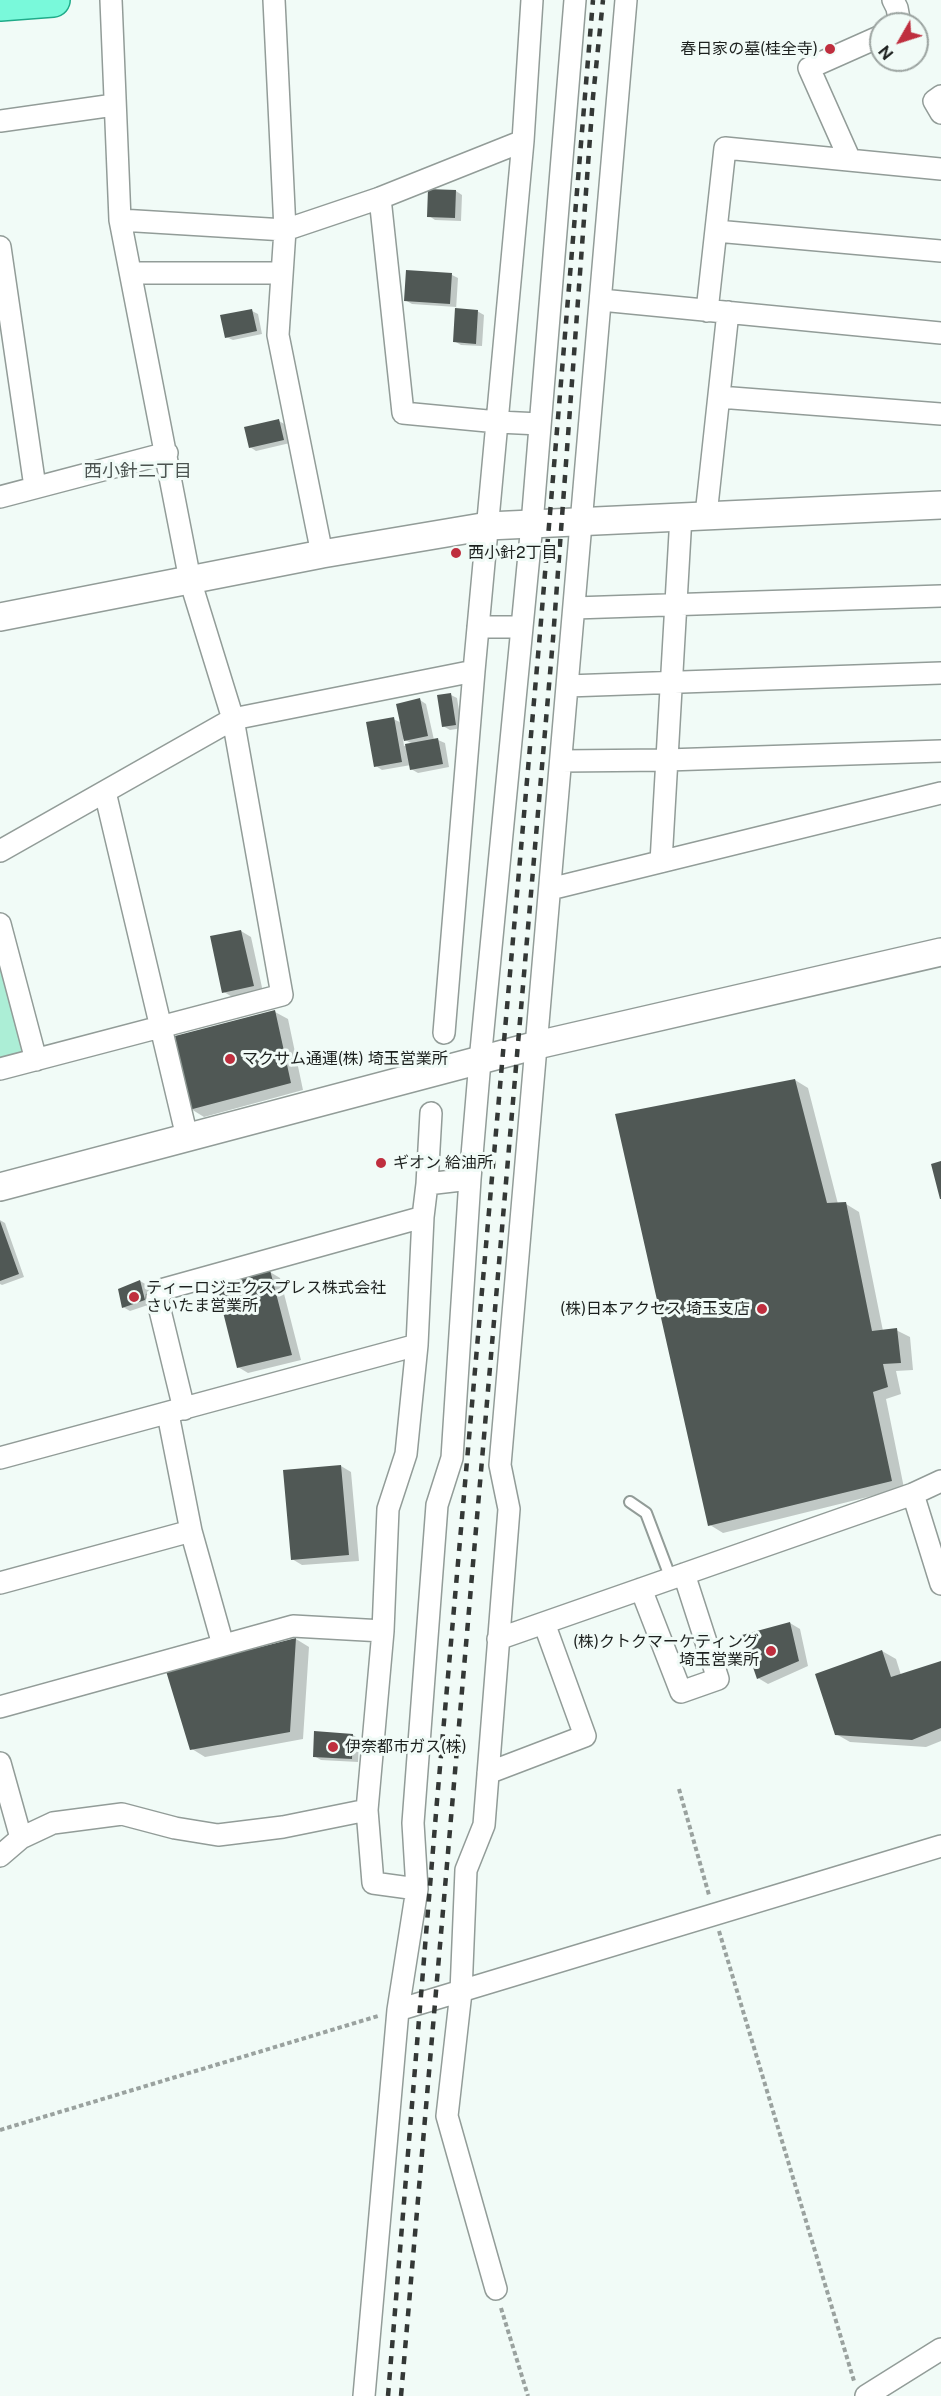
<!DOCTYPE html>
<html>
<head>
<meta charset="utf-8">
<style>
	body { margin:0 }
	#map { position:relative; width:941px; height:2396px; overflow:hidden; background:#f1fbf7; font-family:"Public Sans",sans-serif }
	canvas { display:block }
	.north { position:absolute; left:869px; top:12px; width:60px; height:60px; box-sizing:border-box; background:#f1fbf7; border:2px solid #9ca4a1; border-radius:50%; rotate:231deg; font-size:16px; font-weight:700; line-height:24px; text-align:center; color:#1d211f }
	.north::after { content:''; display:block; margin:auto; width:21px; height:27px; background:#bf2e3e; clip-path:polygon(50% 0,100% 100%,50% 72%,0 100%) }
</style>
</head>
<body>
<div id="map">
<canvas width="941" height="2396"></canvas>
<div class="north">N</div>
</div>
<script>
const g = document.querySelector('canvas').getContext('2d');
g.lineJoin = 'round';
function fillPath(path, color) {
  g.fillStyle = color;
  g.fill(path, 'evenodd');
}
function toPath(rows) {
  const path = new Path2D();
  for (const r of rows) {
    path.moveTo(r[0], r[1]);
    for (let i = 2; i < r.length; i += 2) path.lineTo(r[i], r[i + 1]);
  }
  return path;
}
function stroke(path, color, width, dash) {
  g.strokeStyle = color;
  g.lineWidth = width;
  g.lineCap = dash ? 'butt' : 'round';
  g.setLineDash(dash || []);
  g.stroke(path);
}
function write(font, color, halo, rows, align = 'center') {
  g.font = font + ' "Public Sans","Noto Sans JP",sans-serif';
  g.lineWidth = 6;
  g.setLineDash([]);
  g.textBaseline = 'middle';
  g.strokeStyle = halo;
  g.fillStyle = color;
  for (const [text, x, y, turn = 0] of rows) {
    g.save();
    g.translate(x, y);
    g.rotate((+turn || 0) * Math.PI / 180);
    g.textAlign = isNaN(turn) ? turn : align;
    if (halo) g.strokeText(text, 0, 0);
    g.fillText(text, 0, 0);
    g.restore();
  }
}
fillPath(toPath([
	[0,947,26,1046,18,1056,0,1061]
]), '#aceed6');
fillPath(toPath([
	[456,191,462,195,461,221,435,220,429,216],
	[452,275,458,278,456,310,477,311,484,315,482,346,461,345,454,341,456,307,412,304,405,300],
	[252,311,258,314,262,334,233,340,226,337],
	[279,421,286,425,290,443,256,451,250,447],
	[451,695,457,698,462,728,450,730,443,726],
	[420,700,426,704,434,740,438,740,445,743,449,767,418,773,411,769,411,765,382,770,376,766,393,719,402,723],
	[403,739,413,744,404,746],
	[241,931,251,937,263,992,234,998,224,992],
	[275,1012,288,1019,303,1090,204,1117,191,1109],
	[795,1080,808,1088,838,1204,846,1204,859,1212,883,1331,896,1330,910,1337,913,1370,896,1371,901,1394,886,1399,904,1488,723,1533,710,1525],
	[0,1220,5,1223,24,1277,2,1285,0,1284],
	[270,1272,280,1278,301,1360,248,1373,238,1367],
	[140,1281,147,1285,151,1304,130,1311,123,1307],
	[341,1466,351,1472,359,1561,302,1565,292,1559],
	[790,1623,800,1629,808,1666,768,1684,758,1678],
	[296,1639,309,1647,303,1739,205,1757,192,1749,168,1672],
	[882,1651,896,1659,901,1675,941,1663,941,1741,926,1747,850,1742,836,1734],
	[353,1735,359,1739,358,1762,321,1760,314,1756]
]), '#0003');
fillPath(toPath([
	[428,189,456,190,455,218,427,217],
	[406,270,452,273,450,304,404,301],
	[455,308,478,310,476,344,453,342],
	[252,309,257,331,225,338,220,315],
	[279,419,284,440,249,448,244,427],
	[451,693,456,725,442,727,437,695],
	[420,698,428,736,404,741,396,704],
	[394,717,402,762,374,767,366,722],
	[438,738,443,764,410,770,405,744],
	[241,930,254,986,222,993,210,936],
	[275,1010,291,1083,189,1110,175,1036],
	[795,1079,827,1203,846,1202,872,1331,897,1328,901,1363,883,1364,888,1387,873,1392,892,1481,708,1526,615,1114],
	[941,1161,941,1199,940,1199,931,1164],
	[0,1221,19,1274,0,1281],
	[270,1270,292,1355,237,1368,216,1284],
	[140,1280,145,1300,122,1308,118,1289],
	[341,1465,349,1555,291,1560,283,1470],
	[790,1622,799,1661,757,1679,742,1635],
	[296,1638,290,1732,190,1750,166,1671],
	[882,1650,891,1677,941,1661,941,1728,912,1740,835,1735,815,1674],
	[314,1731,353,1734,352,1759,313,1757]
]), '#505855');
const service = toPath([
	[630,1502,646,1513,671,1579]
]);
const minor = toPath([
	[274,0,285,230,278,335,322,554],
	[893,0,897,8,900,24],
	[941,96,934,101,941,113],
	[0,121,114,105],
	[850,160,809,68,881,36],
	[380,198,403,413,498,422,540,424],
	[120,220,285,230,380,198,523,141],
	[716,231,941,251],
	[0,247,35,487],
	[131,273,282,273],
	[601,300,941,333],
	[707,311,725,148,941,169],
	[719,397,941,414],
	[0,497,167,453],
	[706,515,728,312],
	[574,608,941,596],
	[478,627,522,627],
	[567,686,941,673],
	[561,761,667,760,941,751],
	[105,792,187,1137],
	[0,851,233,719,474,671],
	[661,862,681,516],
	[550,889,941,793],
	[0,924,36,1060],
	[444,1033,474,671,523,141,532,0],
	[0,1069,282,995,233,719,190,580,120,220,111,0],
	[427,1184,431,1113],
	[184,1409,157,1298,164,1289,423,1217],
	[168,1414,191,1531,223,1645],
	[0,1458,417,1345],
	[913,1494,941,1584],
	[0,1583,191,1531],
	[641,1589,681,1692,718,1679,684,1574],
	[498,1639,913,1494,941,1481],
	[0,1707,293,1626,383,1631],
	[0,1763,21,1838],
	[488,1773,585,1736,544,1623],
	[0,1856,21,1838,53,1823,122,1814,175,1828,218,1835,283,1827,367,1810],
	[417,1889,373,1883,367,1810,383,1631,388,1509,406,1454,417,1345,423,1217,427,1184,470,1179],
	[398,2010,941,1846],
	[496,2289,447,2116,461,1992,466,1870,484,1825,509,1509,500,1465,626,0],
	[364,2396,398,2010,417,1889,413,1823,437,1505,452,1458,470,1179,480,1061,532,524,575,0],
	[866,2396,941,2349]
]);
const tertiary = toPath([
	[0,617,322,554,488,526,941,505],
	[0,1187,537,1045,941,952]
]);
const primary = toPath([
	[0,4,53,0]
]);
stroke(service, '#929c98', 14);
stroke(minor, '#929c98', 24);
stroke(tertiary, '#929c98', 30);
stroke(primary, '#1fab89', 36);
stroke(toPath([
	[679,1789,709,1895],
	[719,1931,854,2381],
	[0,2130,378,2016],
	[501,2308,528,2396]
]), '#9aa29f', 4, [4.5, 3]);
stroke(service, '#fff', 10);
stroke(minor, '#fff', 21);
stroke(tertiary, '#fff', 27);
stroke(primary, '#79f9da', 33);
stroke(toPath([
	[388,2396,437,1801,540,633,593,0],
	[401,2396,553,639,593,97,603,0]
]), '#343836', 4.5, [8, 8]);
for (const [x, y, r, color] of [
	[830,49,6,"#bf2e3e"],
	[456,553,6,"#bf2e3e"],
	[230,1059,6,"#bf2e3e"],
	[381,1163,6,"#bf2e3e"],
	[134,1297,6,"#bf2e3e"],
	[762,1309,6,"#bf2e3e"],
	[771,1651,6,"#bf2e3e"],
	[333,1747,6,"#bf2e3e"]
]) {
  const dot = new Path2D();
  dot.arc(x, y, r, 0, 2 * Math.PI);
  g.fillStyle = color;
  g.fill(dot);
  stroke(dot, '#f1fbf7', 2);
}
write('16px', '#1d211f', '#f1fbf7', [
	["春日家の墓(桂全寺)",818,49,"right"],
	["西小針2丁目",468,553],
	["マクサム通運(株) 埼玉営業所",242,1059],
	["ギオン 給油所",393,1163],
	["ティーロジエクスプレス株式会社",146,1288],
	["さいたま営業所",146,1306],
	["(株)日本アクセス 埼玉支店",750,1309,"right"],
	["(株)クトクマーケティング",759,1642,"right"],
	["埼玉営業所",759,1660,"right"],
	["伊奈都市ガス(株)",345,1747]
], 'left');
write('18px', '#4c5451', '#f1fbf7', [
	["西小針二丁目",138,471]
]);
</script>
</body>
</html>
